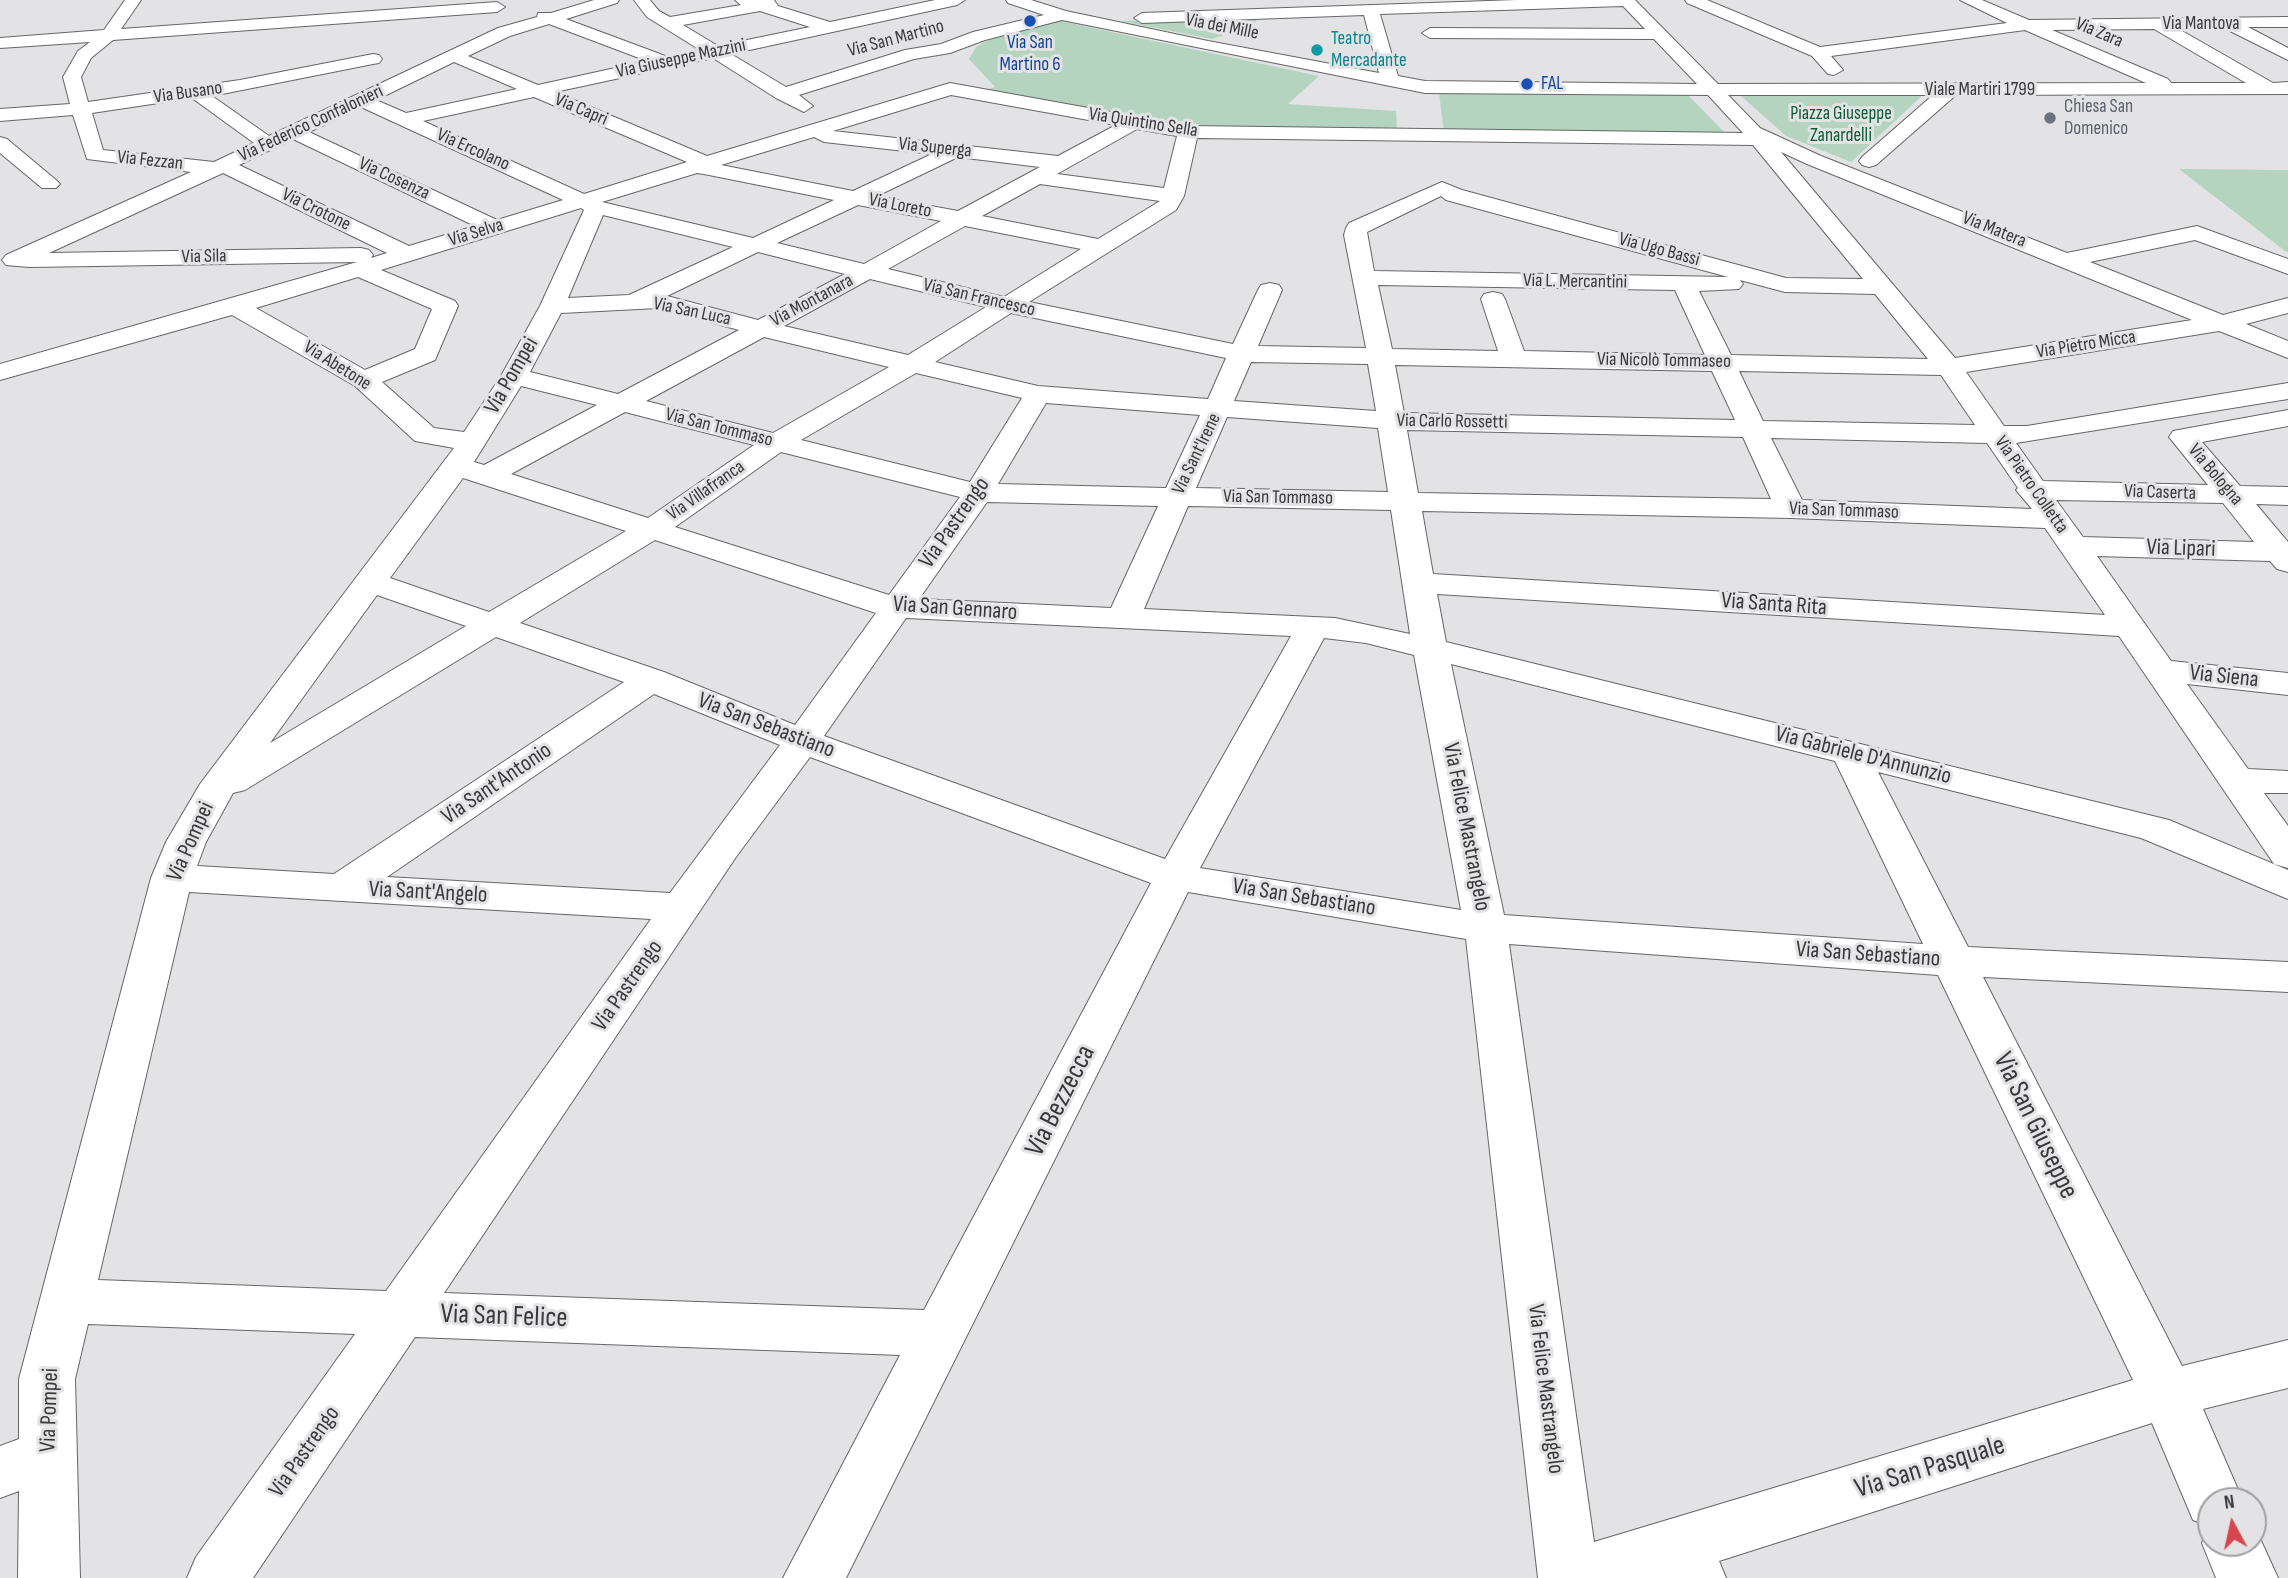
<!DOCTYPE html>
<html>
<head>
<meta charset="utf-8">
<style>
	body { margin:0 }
	#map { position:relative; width:2288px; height:1578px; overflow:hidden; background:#e3e3e5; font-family:"Sofia Sans Condensed",sans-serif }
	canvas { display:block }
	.north { position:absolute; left:2197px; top:1487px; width:70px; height:70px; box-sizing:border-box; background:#e3e3e5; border:2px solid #9f9fa1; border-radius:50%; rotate:352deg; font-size:19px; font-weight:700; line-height:28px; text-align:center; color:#39393a }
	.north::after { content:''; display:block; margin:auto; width:24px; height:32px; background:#d6464d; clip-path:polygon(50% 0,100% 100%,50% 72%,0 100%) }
</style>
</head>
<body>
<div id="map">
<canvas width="2288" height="1578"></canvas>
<div class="north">N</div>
</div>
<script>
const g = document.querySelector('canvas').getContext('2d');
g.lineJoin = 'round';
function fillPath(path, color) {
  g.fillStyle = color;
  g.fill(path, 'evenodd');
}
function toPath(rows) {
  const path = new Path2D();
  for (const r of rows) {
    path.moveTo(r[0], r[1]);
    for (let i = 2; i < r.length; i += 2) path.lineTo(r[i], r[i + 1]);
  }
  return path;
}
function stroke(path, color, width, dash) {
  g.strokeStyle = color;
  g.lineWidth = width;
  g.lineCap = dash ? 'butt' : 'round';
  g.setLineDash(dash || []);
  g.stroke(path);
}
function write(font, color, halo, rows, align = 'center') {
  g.font = font + ' "Sofia Sans Condensed",sans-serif';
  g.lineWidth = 6;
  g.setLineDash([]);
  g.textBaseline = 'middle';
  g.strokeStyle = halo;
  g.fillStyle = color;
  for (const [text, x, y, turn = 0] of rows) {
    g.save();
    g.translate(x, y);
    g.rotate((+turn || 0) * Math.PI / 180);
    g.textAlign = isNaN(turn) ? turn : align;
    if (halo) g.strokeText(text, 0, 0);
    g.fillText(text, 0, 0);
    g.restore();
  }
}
fillPath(toPath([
	[1262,16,1249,27,1212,39,1120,21],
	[1060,21,1319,76,1288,104,1396,111,1397,129,1184,126,985,91,995,87,969,59,976,47,997,35],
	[1439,93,1687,94,1726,134,1444,133],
	[1925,93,1851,162,1786,136,1740,95],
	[2179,169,2288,170,2288,252,2285,251]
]), '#b4d4bf');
const minor = toPath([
	[125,0,141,0,121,29,497,2,505,7,497,12,113,40,91,58,81,77,88,102,240,80,373,54,379,55,382,59,379,63,373,64,212,96,269,136,498,28,537,17,538,13,551,13,594,0,619,0,617,3,566,19,668,57,700,50,647,17,634,0,650,0,659,11,670,17,741,5,735,0,774,0,778,6,830,22,935,0,965,0,957,5,731,54,786,87,905,50,941,44,973,32,1044,15,1008,3,1006,0,1031,0,1066,11,1208,41,1379,73,1364,15,1142,23,1134,18,1142,13,1517,0,1635,0,1718,84,2146,83,2025,30,1831,56,1843,70,1834,75,1828,74,1812,56,1687,3,1685,0,1707,0,1820,47,2007,23,1960,0,1982,0,2029,20,2288,17,2288,27,2248,27,2288,48,2288,60,2224,28,2177,28,2273,83,2288,82,2288,94,1956,95,1876,165,1869,167,1862,165,1859,161,1862,157,1933,95,1728,95,1760,128,1821,156,2067,253,2197,226,2288,259,2288,274,2195,240,2090,262,2223,315,2288,298,2288,313,2246,324,2288,341,2288,358,2219,331,1966,372,2004,426,2027,426,2288,383,2288,399,2016,443,2043,481,2208,485,2169,437,2173,431,2288,410,2288,426,2202,442,2240,486,2288,487,2288,505,2256,504,2288,542,2288,572,2277,569,2270,561,2097,556,2171,661,2288,673,2288,695,2187,684,2248,769,2288,771,2288,793,2264,793,2288,826,2288,868,2274,864,2119,636,1437,594,1446,642,2169,820,2288,870,2288,899,2141,838,1878,772,1968,947,2288,962,2288,992,1983,977,2182,1366,2288,1340,2288,1388,2203,1409,2243,1501,2211,1501,2211,1543,2253,1543,2253,1523,2278,1578,2216,1578,2202,1543,2209,1526,2193,1520,2152,1423,1719,1561,1726,1578,1538,1578,1466,939,1188,892,846,1578,783,1578,900,1355,415,1337,253,1578,187,1578,196,1557,355,1334,88,1324,75,1379,80,1578,18,1578,19,1491,0,1498,0,1446,19,1439,19,1379,151,878,166,842,200,784,454,448,415,441,355,386,232,315,0,380,0,364,357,262,29,267,6,265,2,260,6,255,191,172,87,159,73,115,0,121,0,109,70,104,63,77,78,51,90,42,0,48,0,38,104,30,125,0],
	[1623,6,1645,29,1430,28,1422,33,1430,38,1654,39,1697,84,1425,81,1398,76,1380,14,1623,6],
	[760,11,810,27,718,46,683,25,760,11],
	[1062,20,1425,93,1708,95,1743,133,1188,126,950,83,707,156,555,92,713,58,776,98,804,112,813,106,799,95,914,59,950,53,985,40,1062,20],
	[549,24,647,61,538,85,468,56,510,36,549,24],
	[2154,29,2246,83,2171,83,2168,79,2052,30,2154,29],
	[454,62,517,89,406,113,376,100,454,62],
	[951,95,1116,125,1058,156,833,131,951,95],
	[534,97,687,162,584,194,423,121,534,97],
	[192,98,254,143,214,162,103,150,92,113,192,98],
	[361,107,563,200,497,220,309,132,361,107],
	[1137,129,1177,136,1164,188,1057,174,1137,129],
	[814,137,824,142,932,154,853,191,721,165,814,137],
	[1197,138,1753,145,1863,279,1786,278,1462,190,1442,182,1349,223,1346,228,1344,235,1366,348,1258,346,1282,290,1279,285,1270,283,1261,285,1258,290,1233,344,1029,302,1176,210,1184,196,1197,138],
	[293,139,475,226,409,246,239,165,293,139],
	[1781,152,1807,164,2192,320,1955,358,1781,152],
	[958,157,1040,167,958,211,877,196,958,157],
	[223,173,387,253,371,258,373,255,369,250,361,248,49,253,223,173],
	[697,173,704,174,834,200,753,238,602,202,697,173],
	[1040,184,1160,201,1098,239,982,216,1040,184],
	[1441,196,1446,200,1728,277,1374,271,1367,232,1441,196],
	[858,205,941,221,864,264,777,243,858,205],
	[581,208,584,210,540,306,501,376,464,432,434,428,382,382,435,360,458,306,455,301,381,270,581,208],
	[603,215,733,247,629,295,568,298,603,215],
	[965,226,1081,249,1004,297,888,269,965,226],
	[758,252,845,274,758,320,667,296,758,252],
	[358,277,432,309,415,349,365,370,256,308,358,277],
	[870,279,986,307,908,355,784,326,870,279],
	[1740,280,1785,292,1875,294,1928,359,1731,355,1699,291,1739,289,1743,284,1740,280],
	[1378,285,1675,290,1705,355,1524,351,1505,299,1502,294,1493,292,1484,294,1481,299,1498,351,1392,349,1378,285],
	[658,308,739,330,618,394,530,372,561,313,658,308],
	[1011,313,1226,358,1208,399,1038,386,935,362,1011,313],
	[764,337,889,367,773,433,646,401,764,337],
	[1251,362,1368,364,1376,411,1234,401,1251,362],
	[1395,365,1712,371,1735,420,1404,413,1395,365],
	[1739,371,1941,375,1975,425,1763,421,1739,371],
	[916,373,1022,398,970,482,801,440,916,373],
	[521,386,597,405,484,465,474,462,521,386],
	[1046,403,1200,415,1166,488,998,484,1046,403],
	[625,412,754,445,648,518,511,474,625,412],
	[1227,417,1378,428,1388,492,1196,488,1227,417],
	[1407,430,1743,437,1771,499,1418,493,1407,430],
	[1771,438,1987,443,2018,488,2016,490,2032,509,1802,500,1771,438],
	[781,452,960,497,889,595,675,527,781,452],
	[463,478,626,531,489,612,390,578,463,478],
	[2056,500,2223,503,2254,542,2083,537,2056,500],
	[987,502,1158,506,1111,608,919,599,987,502],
	[1188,506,1391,510,1410,634,1335,618,1144,609,1188,506],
	[1422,511,1791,518,2045,528,2105,615,1433,574,1422,511],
	[655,540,876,613,795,725,664,672,520,623,655,540],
	[377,595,466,626,270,743,377,595],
	[906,618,1291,636,1165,859,824,736,906,618],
	[496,637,624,682,334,874,197,866,206,842,233,793,245,790,496,637],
	[1324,638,1366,643,1414,655,1461,910,1200,868,1324,638],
	[1451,664,1835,761,1923,944,1504,915,1451,664],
	[654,694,780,745,670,893,387,877,654,694],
	[810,757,1151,883,924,1310,444,1293,736,857,810,757],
	[189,892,342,901,651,919,386,1291,98,1280,189,892],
	[1509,944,1938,975,2133,1380,1594,1542,1509,944],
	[0,137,7,139,56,180,60,184,56,188,42,188,0,153,0,137]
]);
stroke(minor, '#656667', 2);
fillPath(minor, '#fff');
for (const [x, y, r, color] of [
	[1030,21,7,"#1a4fb4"],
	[1317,50,7,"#0f9aa8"],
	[1527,84,7,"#1a4fb4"],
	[2050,118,7,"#6b7280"]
]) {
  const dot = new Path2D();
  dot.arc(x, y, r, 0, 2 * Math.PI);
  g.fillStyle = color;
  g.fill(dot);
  stroke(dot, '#e3e3e5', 2.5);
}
write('19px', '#39393a', '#e3e3e5', [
	["Via Mantova",2201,24],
	["Via dei Mille",1222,27,11],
	["Via Zara",2099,33,23],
	["Via San Martino",896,39,-15],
	["Via Giuseppe Mazzini",681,59,-12],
	["Viale Martiri 1799",1980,90],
	["Via Busano",188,93,-8],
	["Via Capri",581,110,23],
	["Via Quintino Sella",1143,123,9],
	["Via Federico Confalonieri",311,124,-25],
	["Via Superga",935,148,6],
	["Via Ercolano",473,150,24],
	["Via Fezzan",150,161,6],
	["Via Cosenza",394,179,25],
	["Via Loreto",900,206,11],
	["Via Crotone",316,210,26],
	["Via Matera",1994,230,22],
	["Via Selva",476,233,-17],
	["Via Ugo Bassi",1659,250,15],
	["Via Sila",204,257,-1],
	["Via L. Mercantini",1575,282,1],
	["Via San Francesco",979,298,13],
	["Via Montanara",812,301,-28],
	["Via San Luca",692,312,12],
	["Via Pietro Micca",2086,345,-9],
	["Via Nicolò Tommaseo",1664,361,1],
	["Via Abetone",337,366,32],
	["Via Carlo Rossetti",1452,422,1],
	["Via San Tommaso",719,428,14],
	["Via Sant'Irene",1197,454,-64],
	["Via Bologna",2215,475,50],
	["Via Pietro Colletta",2031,485,55],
	["Via Villafranca",706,491,-35],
	["Via Caserta",2160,493,2],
	["Via San Tommaso",1278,498,1],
	["Via San Tommaso",1844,511,2]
]);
write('19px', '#0d838f', '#e3e3e5', [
	["Teatro",1331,39],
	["Mercadante",1331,61]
], 'left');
write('19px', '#164399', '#e3e3e5', [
	["Via San",1030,43],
	["Martino 6",1030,65],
	["FAL",1541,84,"left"]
]);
write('19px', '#5b616d', '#e3e3e5', [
	["Chiesa San",2064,107],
	["Domenico",2064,129]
], 'left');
write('19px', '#0e5b36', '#e3e3e5', [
	["Piazza Giuseppe",1841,114],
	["Zanardelli",1841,136]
]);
write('23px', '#39393a', '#e3e3e5', [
	["Via Pompei",512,376,-60],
	["Via Pastrengo",955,523,-55],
	["Via Lipari",2181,549,2],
	["Via Santa Rita",1774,605,4],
	["Via San Gennaro",955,609,4],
	["Via Siena",2224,677,6],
	["Via San Sebastiano",766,726,21],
	["Via Gabriele D'Annunzio",1863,756,14],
	["Via Sant'Antonio",497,784,-34],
	["Via Felice Mastrangelo",1466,827,79],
	["Via Pompei",191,842,-66],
	["Via Sant'Angelo",428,893,3],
	["Via San Sebastiano",1304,898,9],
	["Via San Sebastiano",1868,955,4],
	["Via Pastrengo",628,986,-55],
	["Via Felice Mastrangelo",1545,1389,83],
	["Via Pompei",50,1410,-88],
	["Via Pastrengo",305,1452,-55]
]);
write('28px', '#39393a', '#e3e3e5', [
	["Via Bezzecca",1061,1101,-63],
	["Via San Giuseppe",2035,1126,64],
	["Via San Felice",504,1317,2],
	["Via San Pasquale",1930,1468,-17]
]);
</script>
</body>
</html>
